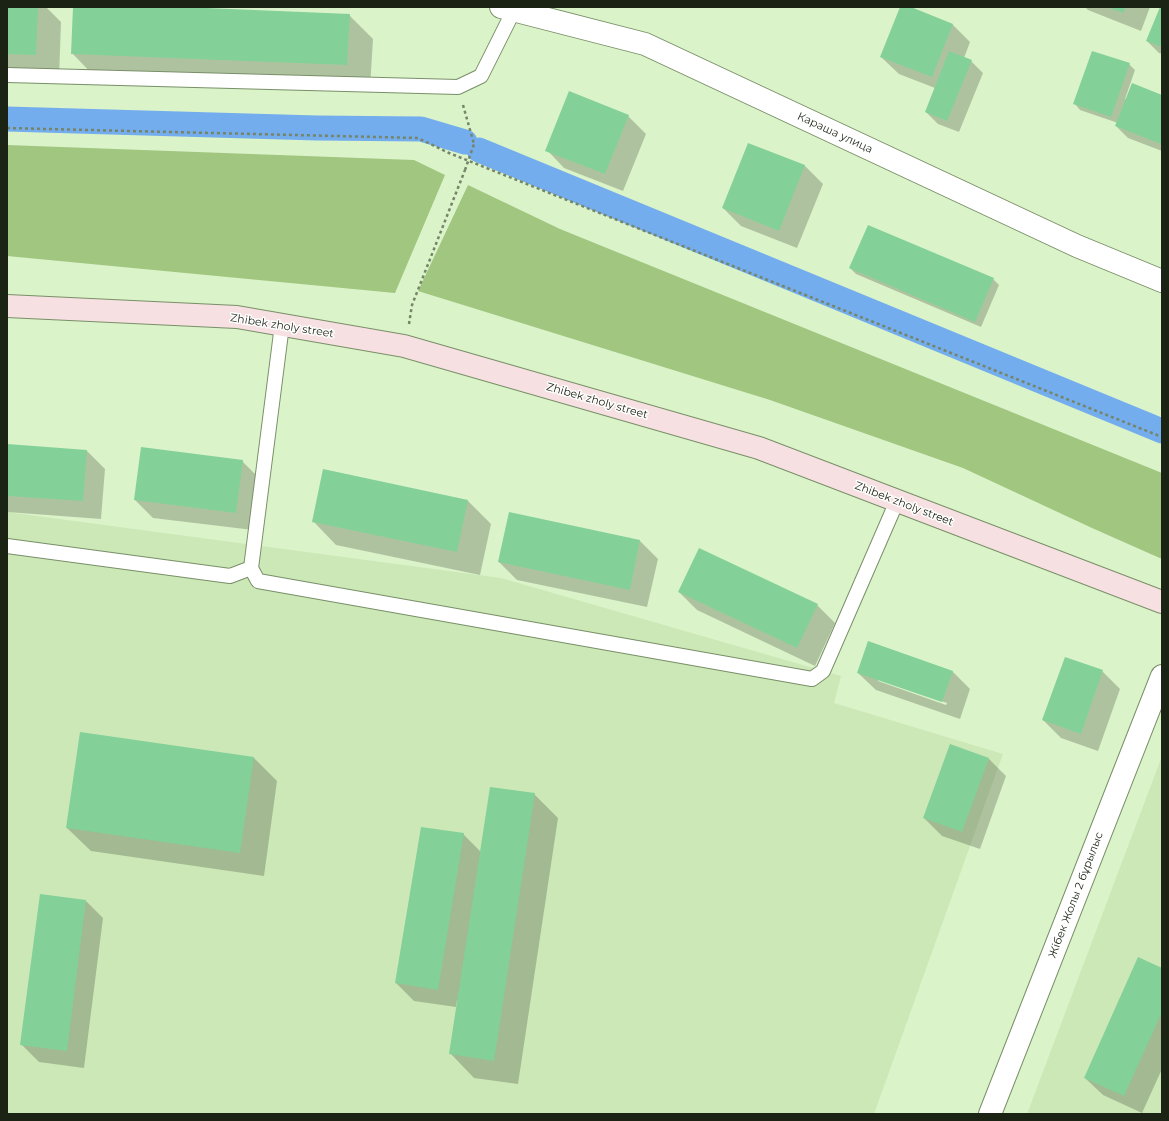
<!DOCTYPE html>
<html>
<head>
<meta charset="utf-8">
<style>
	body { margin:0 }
	#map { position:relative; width:1169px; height:1121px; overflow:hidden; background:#dbf3c9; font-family:Montserrat,sans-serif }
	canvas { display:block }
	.frame { position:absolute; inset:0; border:8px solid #1b2314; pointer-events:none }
</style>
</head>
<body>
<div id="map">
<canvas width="1169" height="1121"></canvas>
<div class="frame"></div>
</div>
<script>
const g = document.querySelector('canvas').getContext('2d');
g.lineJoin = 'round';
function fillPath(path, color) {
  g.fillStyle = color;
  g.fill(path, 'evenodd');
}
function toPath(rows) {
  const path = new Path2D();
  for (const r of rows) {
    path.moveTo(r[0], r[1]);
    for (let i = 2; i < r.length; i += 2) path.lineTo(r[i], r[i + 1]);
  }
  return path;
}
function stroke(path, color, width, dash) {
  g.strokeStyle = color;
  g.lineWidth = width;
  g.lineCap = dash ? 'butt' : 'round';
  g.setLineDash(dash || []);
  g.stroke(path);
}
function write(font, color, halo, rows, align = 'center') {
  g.font = font + ' Montserrat,sans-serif';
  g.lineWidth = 3;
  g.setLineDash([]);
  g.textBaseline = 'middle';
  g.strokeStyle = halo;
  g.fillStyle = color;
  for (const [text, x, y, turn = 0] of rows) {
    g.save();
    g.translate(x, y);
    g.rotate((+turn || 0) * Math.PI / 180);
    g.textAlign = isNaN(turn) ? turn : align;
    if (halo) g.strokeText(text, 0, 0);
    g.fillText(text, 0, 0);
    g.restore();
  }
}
fillPath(toPath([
	[7,512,501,578,841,676,834,703,1003,754,874,1114,7,1114],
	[1162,756,1162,1114,1027,1114]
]), '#cce8b7');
fillPath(toPath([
	[7,145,414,160,445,175,395,293,7,256],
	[468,185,560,229,1162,473,1162,559,1092,528,963,468,770,400,418,291]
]), '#a0c680');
fillPath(toPath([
	[7,7,46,7,61,22,59,78,7,77],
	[74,7,159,7,349,15,373,39,370,88,95,77,72,53],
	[901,7,908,7,952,24,970,42,964,58,971,61,983,73,959,132,938,124,926,112,935,88,899,74,881,57],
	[1085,7,1150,7,1141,31,1088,10],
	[1161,7,1162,7,1162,54,1159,53,1147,41],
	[1129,64,1135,70,1125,99,1162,96,1162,151,1128,138,1116,126,1118,123,1080,110,1075,104],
	[628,116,646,134,623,191,564,168,547,150],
	[749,144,805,166,823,184,797,248,741,226,723,208],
	[850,268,993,279,999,285,981,327,856,274],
	[7,445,87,451,105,469,101,519,7,512],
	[242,461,260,479,253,530,153,518,135,500],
	[324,471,468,501,491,524,480,575,336,545,313,521],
	[640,541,658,559,647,607,517,580,499,562],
	[679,592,817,605,835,623,815,666,697,610],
	[952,671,970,689,960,719,876,690,858,673],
	[878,679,947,703,946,705,878,681],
	[1102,671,1120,689,1098,751,1061,738,1043,720],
	[254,758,277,781,264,876,91,851,67,828],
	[988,758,1006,776,980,849,942,836,924,818],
	[534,794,558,818,518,1084,474,1078,451,1054,459,1000,457,1000,456,1007,414,1001,396,983,463,834,481,852],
	[86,901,103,918,84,1068,39,1062,21,1044],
	[1162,969,1162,1069,1142,1113,1103,1095,1085,1078]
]), '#0003');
stroke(toPath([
	[7,119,317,128,421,129,465,142],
	[479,150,1162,431]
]), '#74aded', 25);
fillPath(toPath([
	[7,7,38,7,36,55,7,54],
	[73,7,182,7,350,14,347,65,71,54],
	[900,7,911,7,953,24,932,77,880,57],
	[1107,7,1126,7,1123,13],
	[1160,7,1162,7,1162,47,1146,41],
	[949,51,972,60,947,121,925,112],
	[1092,51,1130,63,1111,117,1073,104],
	[1132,83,1162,95,1162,140,1161,144,1115,126],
	[569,91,629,115,605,174,545,151],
	[748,143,805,165,779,231,722,208],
	[868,225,994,278,975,322,849,268],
	[7,444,87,450,83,501,7,496],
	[141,447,243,460,236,513,134,500],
	[323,469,468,500,457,552,312,522],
	[509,512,640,540,630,590,498,562],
	[699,548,818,604,797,648,678,592],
	[868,641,953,671,942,702,857,673],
	[1065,657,1103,670,1081,734,1042,720],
	[80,732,254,757,240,853,66,828],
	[950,744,989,758,962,832,923,818],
	[490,787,535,793,494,1061,449,1054],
	[421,827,464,833,438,990,395,983],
	[40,894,86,900,67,1051,20,1045],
	[1138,957,1162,968,1162,1012,1124,1096,1084,1078]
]), '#83d098');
const lane = toPath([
	[7,75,458,87,481,76,514,10],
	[282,325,251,568,258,581,812,679,823,671,897,501],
	[7,546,230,576,251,568]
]);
const street = toPath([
	[501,7,645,44,1077,246,1162,281],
	[990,1114,1162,676]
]);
const secondary = toPath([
	[7,306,237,317,404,346,759,448,1162,602]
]);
stroke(lane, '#798f68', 16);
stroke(street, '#798f68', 24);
stroke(secondary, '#798f68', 24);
stroke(toPath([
	[463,105,474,144],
	[7,128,418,138,449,153,1162,437],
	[409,324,412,305,465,170]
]), '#758569', 2.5, [3, 3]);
stroke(lane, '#fff', 14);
stroke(street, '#fff', 22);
stroke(secondary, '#f7e0e2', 22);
stroke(toPath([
	[465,170,474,144]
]), '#758569', 2.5, [3, 3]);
write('11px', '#1b2314', '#fff', [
	["Караша улица",835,133,25],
	["Zhibek zholy street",282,326,9],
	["Zhibek zholy street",597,401,16],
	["Zhibek zholy street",904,504,21],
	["Жібек Жолы 2 бұрылыс",1076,895,-69]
]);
</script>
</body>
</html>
